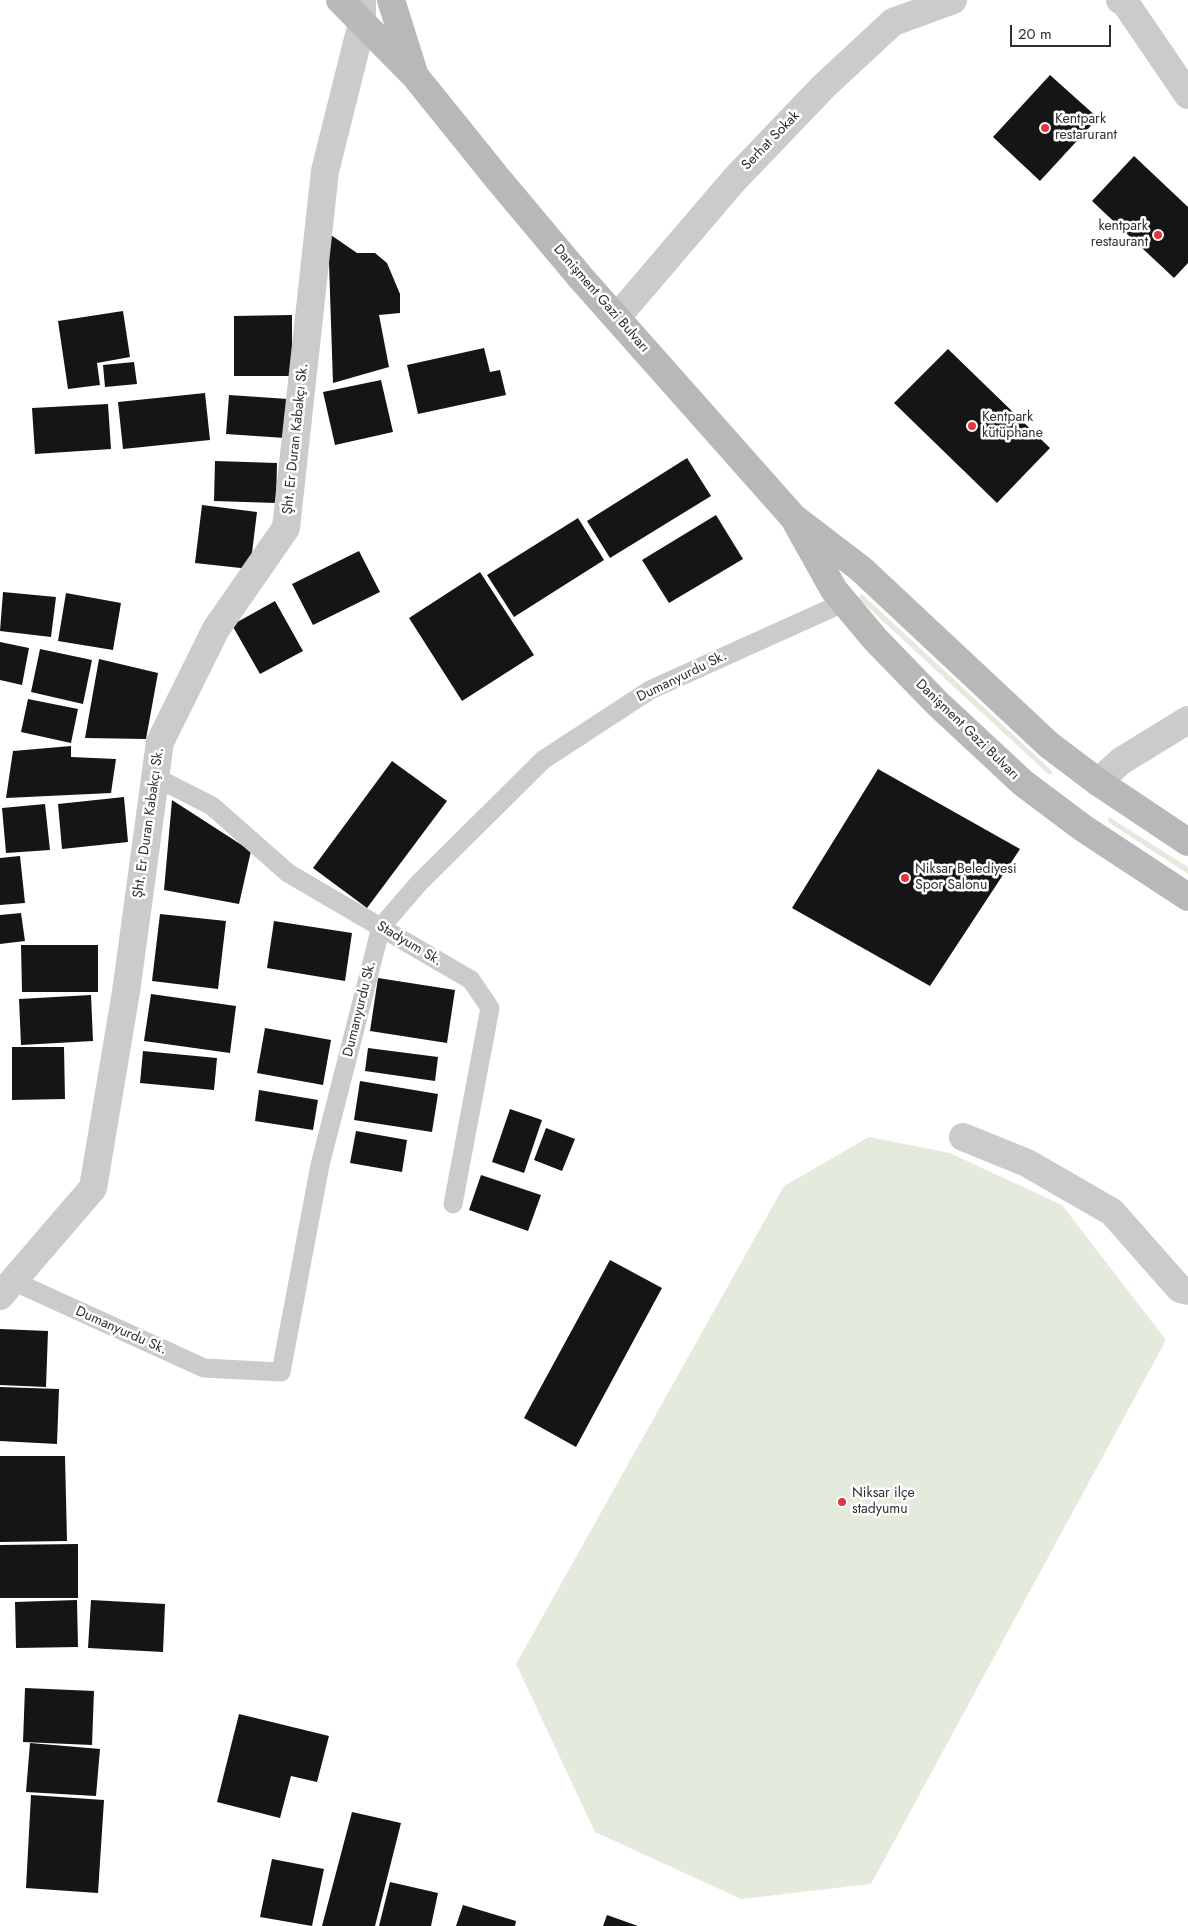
<!DOCTYPE html>
<html>
<head>
<meta charset="utf-8">
<style>
	body { margin:0 }
	#map { position:relative; width:1188px; height:1926px; overflow:hidden; background:#fff; font-family:Jost,sans-serif }
	canvas { display:block }
	.scale { position:absolute; left:1010px; top:25px; width:101px; height:22px; box-sizing:border-box; border:2px solid #2e2e2e; border-top:0; padding-left:6px; font-size:15px; line-height:18px; white-space:nowrap; color:#2e2e2e; -webkit-text-stroke:4px #fff; paint-order:stroke }
</style>
</head>
<body>
<div id="map">
<canvas width="1188" height="1926"></canvas>
<div class="scale">20 m</div>
</div>
<script>
const g = document.querySelector('canvas').getContext('2d');
g.lineJoin = 'round';
function fillPath(path, color) {
  g.fillStyle = color;
  g.fill(path, 'evenodd');
}
function toPath(rows) {
  const path = new Path2D();
  for (const r of rows) {
    path.moveTo(r[0], r[1]);
    for (let i = 2; i < r.length; i += 2) path.lineTo(r[i], r[i + 1]);
  }
  return path;
}
function stroke(path, color, width, dash) {
  g.strokeStyle = color;
  g.lineWidth = width;
  g.lineCap = dash ? 'butt' : 'round';
  g.setLineDash(dash || []);
  g.stroke(path);
}
function write(font, color, halo, rows, align = 'center') {
  g.font = font + ' Jost,sans-serif';
  g.lineWidth = 5;
  g.setLineDash([]);
  g.textBaseline = 'middle';
  g.strokeStyle = halo;
  g.fillStyle = color;
  for (const [text, x, y, turn = 0] of rows) {
    g.save();
    g.translate(x, y);
    g.rotate((+turn || 0) * Math.PI / 180);
    g.textAlign = isNaN(turn) ? turn : align;
    if (halo) g.strokeText(text, 0, 0);
    g.fillText(text, 0, 0);
    g.restore();
  }
}
fillPath(toPath([
	[862,594,1051,770,1053,774,1048,774,858,598],
	[1109,817,1188,867,1188,874,1108,822],
	[869,1137,950,1153,1062,1205,1166,1340,871,1884,741,1899,595,1832,516,1664,784,1186]
]), '#e4ebdd');
fillPath(toPath([
	[1050,75,1098,118,1040,181,993,137],
	[1134,156,1188,207,1188,263,1174,278,1092,201],
	[328,233,357,253,375,253,387,263,400,294,400,313,379,315,389,367,333,383],
	[123,311,130,357,97,363,100,385,68,389,58,321],
	[292,315,292,376,234,376,234,316],
	[484,348,490,372,500,370,506,395,418,414,407,365],
	[948,349,1050,448,997,503,894,403],
	[134,362,137,384,105,387,103,365],
	[381,380,393,432,335,445,323,392],
	[205,393,210,440,123,449,118,402],
	[229,395,288,399,285,438,226,434],
	[108,404,111,449,35,454,32,408],
	[687,458,711,496,610,558,587,521],
	[215,461,277,463,276,503,214,501],
	[202,505,257,512,250,569,195,563],
	[716,515,743,559,669,603,642,560],
	[578,518,604,560,514,617,487,575],
	[359,551,380,592,313,625,292,584],
	[480,572,534,655,462,701,409,618],
	[3,592,56,597,51,637,0,631],
	[66,593,121,603,113,650,58,641],
	[275,601,303,651,260,674,232,625],
	[0,642,29,648,22,685,0,680],
	[40,649,92,660,83,704,31,692],
	[99,659,158,673,146,739,85,738],
	[28,699,78,709,71,743,21,732],
	[71,746,71,757,116,759,111,793,6,798,13,751],
	[392,761,447,801,367,908,313,868],
	[878,769,1020,849,930,986,792,908],
	[124,797,128,842,62,849,58,804],
	[172,800,251,851,239,904,164,890],
	[45,804,50,850,6,853,2,808],
	[20,856,25,903,0,905,0,858],
	[21,913,25,941,0,944,0,915],
	[160,914,226,921,218,989,152,981],
	[274,921,352,933,345,981,267,968],
	[21,945,98,945,98,992,22,992],
	[378,978,455,990,447,1043,370,1031],
	[151,994,236,1006,230,1053,144,1041],
	[91,995,93,1041,21,1045,19,999],
	[265,1028,331,1040,323,1085,257,1073],
	[12,1047,64,1047,65,1099,12,1100],
	[368,1048,438,1057,435,1081,365,1071],
	[143,1051,217,1058,214,1090,140,1083],
	[360,1081,438,1094,432,1132,354,1120],
	[259,1090,318,1100,313,1130,255,1121],
	[510,1109,542,1120,524,1173,492,1162],
	[546,1128,575,1139,562,1171,534,1160],
	[356,1131,407,1140,402,1172,350,1163],
	[481,1175,541,1195,528,1231,469,1210],
	[610,1260,662,1288,576,1447,524,1418],
	[0,1329,48,1331,46,1387,0,1385],
	[0,1387,59,1389,57,1444,0,1441],
	[0,1456,65,1456,67,1541,0,1542],
	[78,1544,78,1598,0,1598,0,1545],
	[77,1600,78,1647,16,1648,15,1602],
	[91,1600,165,1604,163,1652,88,1648],
	[25,1688,94,1691,92,1745,23,1742],
	[239,1714,329,1736,317,1782,291,1776,280,1818,217,1802],
	[30,1743,100,1749,96,1796,26,1792],
	[31,1795,104,1800,98,1893,26,1888],
	[352,1812,401,1823,375,1926,322,1926],
	[272,1859,324,1869,312,1926,260,1917],
	[390,1882,438,1893,431,1926,379,1926],
	[463,1905,516,1921,515,1926,456,1926],
	[607,1915,638,1926,603,1926]
]), '#151515');
stroke(toPath([
	[155,777,212,806,288,873,471,980,490,1008,453,1204],
	[13,1281,204,1368,281,1372,320,1165,381,927,419,883,543,760,650,690,845,602]
]), '#cbcbcb', 19);
stroke(toPath([
	[1120,0,1124,1,1188,95],
	[617,317,734,180,824,86,893,22,953,0],
	[1098,782,1121,761,1188,720],
	[963,1137,1027,1163,1112,1212,1180,1289,1188,1291],
	[0,1296,93,1188,126,992,160,742,216,629,286,528,325,171,362,23,362,0]
]), '#cbcbcb', 28);
stroke(toPath([
	[340,0,415,76,498,179,581,278,793,517,861,569,1049,745,1098,782,1188,842],
	[391,0,413,70],
	[796,522,834,590,875,639,937,703,1023,783,1083,828,1188,897]
]), '#b8b8b8', 28);
for (const [x, y, r, color] of [
	[1045,128,5,"#df3741"],
	[1158,235,5,"#df3741"],
	[972,426,5,"#df3741"],
	[905,878,5,"#df3741"],
	[842,1502,5,"#df3741"]
]) {
  const dot = new Path2D();
  dot.arc(x, y, r, 0, 2 * Math.PI);
  g.fillStyle = color;
  g.fill(dot);
  stroke(dot, '#fff', 2);
}
write('14px', '#2e2e2e', '#fff', [
	["Kentpark",1055,120],
	["restarurant",1055,136],
	["kentpark",1148,227,"right"],
	["restaurant",1148,243,"right"],
	["Kentpark",982,418],
	["kütüphane",982,434],
	["Niksar Belediyesi",915,870],
	["Spor Salonu",915,886],
	["Niksar ilçe",852,1494],
	["stadyumu",852,1510]
], 'left');
write('14px', '#2e2e2e', '#fff', [
	["Serhat Sokak",771,141,-46],
	["Danişment Gazi Bulvarı",601,299,49],
	["Şht. Er Duran Kabakçı Sk.",296,439,-84],
	["Dumanyurdu Sk.",682,677,-26],
	["Danişment Gazi Bulvarı",967,730,44],
	["Şht. Er Duran Kabakçı Sk.",149,823,-82],
	["Stadyum Sk.",409,944,31],
	["Dumanyurdu Sk.",360,1009,-76],
	["Dumanyurdu Sk.",121,1331,24]
]);
</script>
</body>
</html>
